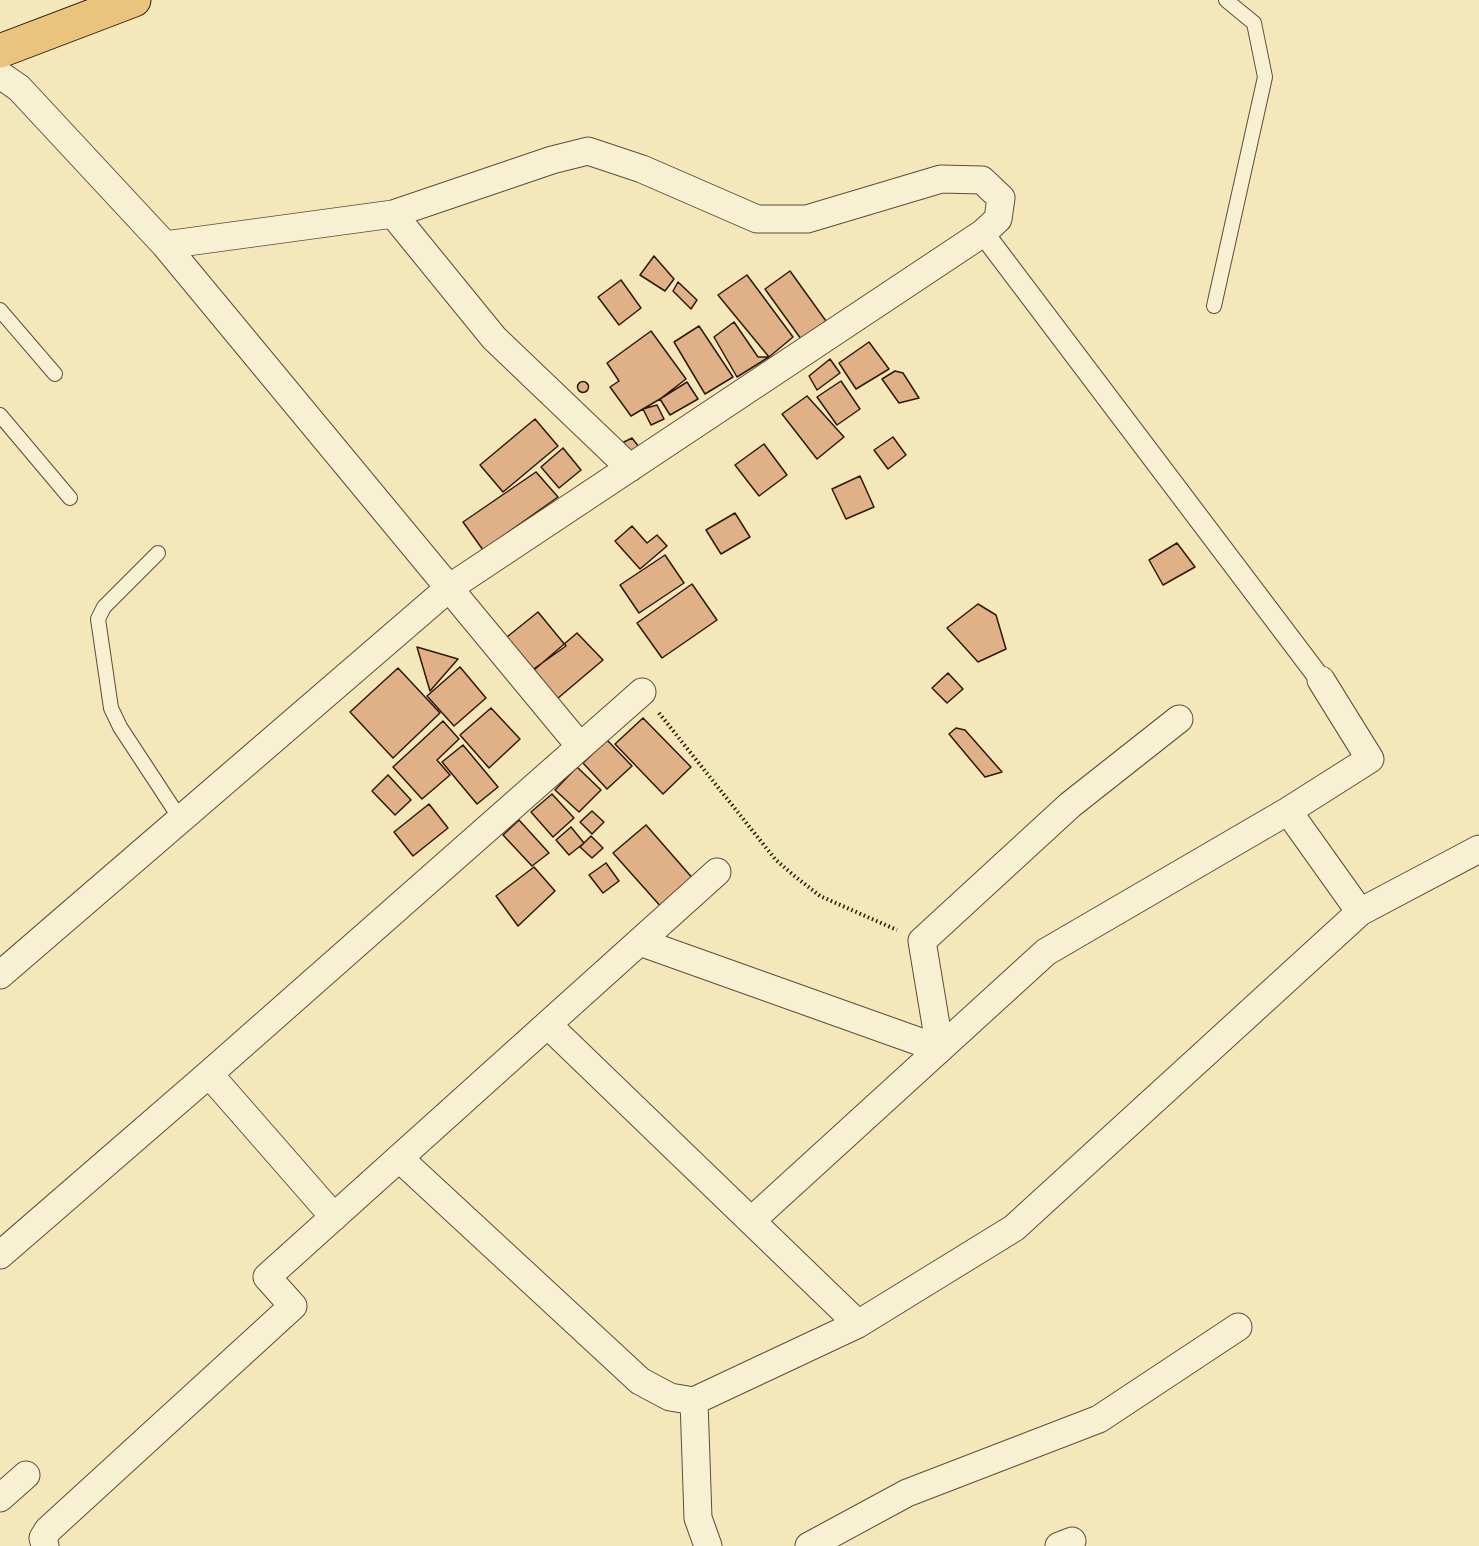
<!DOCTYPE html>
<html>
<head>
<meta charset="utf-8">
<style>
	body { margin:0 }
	canvas { display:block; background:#f4e8ba }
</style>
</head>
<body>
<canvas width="1479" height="1546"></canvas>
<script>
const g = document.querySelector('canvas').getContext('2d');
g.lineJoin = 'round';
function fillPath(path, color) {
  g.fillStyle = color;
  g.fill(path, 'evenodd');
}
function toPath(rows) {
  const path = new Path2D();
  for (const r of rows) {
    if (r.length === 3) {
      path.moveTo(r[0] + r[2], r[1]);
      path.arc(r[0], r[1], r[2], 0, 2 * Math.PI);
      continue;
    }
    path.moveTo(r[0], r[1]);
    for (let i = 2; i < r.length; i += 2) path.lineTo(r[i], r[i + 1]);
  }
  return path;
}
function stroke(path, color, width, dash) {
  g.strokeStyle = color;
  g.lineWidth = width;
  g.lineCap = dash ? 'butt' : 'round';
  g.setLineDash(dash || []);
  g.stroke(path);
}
const building = toPath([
	[654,256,674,279,665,291,640,275,654,256],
	[790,271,826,321,801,339,765,289,790,271],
	[747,275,793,337,769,357,718,295,747,275],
	[621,280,641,308,619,325,598,297,621,280],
	[678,282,697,300,691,309,673,291,678,282],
	[734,322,758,357,769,357,737,377,714,337,734,322],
	[699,326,733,377,705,394,674,342,699,326],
	[651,331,686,379,660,399,631,416,610,387,619,381,607,363,651,331],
	[869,342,889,369,856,389,839,363,869,342],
	[830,359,840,373,817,390,809,376,830,359],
	[895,371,903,373,919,398,899,403,882,379,895,371],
	[841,381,860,409,837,425,817,397,841,381],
	[583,387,5.5],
	[687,382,698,399,670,415,660,399,687,382],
	[807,396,844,437,817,459,782,414,807,396],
	[657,405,664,419,651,425,643,409,657,405],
	[535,419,558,446,503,492,480,465,535,419],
	[893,437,906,455,888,469,874,450,893,437],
	[632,438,639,447,625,454,622,443,632,438],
	[764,444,787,475,759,496,735,465,764,444],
	[563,448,581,470,559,488,541,467,563,448],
	[536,472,558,497,483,550,463,522,536,472],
	[860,476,874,507,846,519,832,489,860,476],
	[735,513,750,537,721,554,706,530,735,513],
	[632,526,647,543,657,535,667,546,640,569,615,541,632,526],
	[1177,543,1195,567,1163,585,1149,560,1177,543],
	[665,555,684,583,639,613,620,585,665,555],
	[692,584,717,620,662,658,637,623,692,584],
	[978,604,996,615,1006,649,978,662,947,628,978,604],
	[538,612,566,646,528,673,502,641,538,612],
	[577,633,603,660,551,704,527,676,577,633],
	[417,647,458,659,430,691,417,647],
	[460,667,486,698,454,726,427,696,460,667],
	[398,668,440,713,393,758,350,712,398,668],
	[948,673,963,689,947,703,932,688,948,673],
	[491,708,520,739,489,768,460,735,491,708],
	[643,718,691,767,663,794,615,744,643,718],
	[443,721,459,739,437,760,450,775,422,799,393,767,443,721],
	[956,728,965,730,1002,772,985,777,949,734,956,728],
	[607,740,632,766,607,789,583,763,607,740],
	[463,745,498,787,477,804,442,762,463,745],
	[577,767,601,790,579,812,555,790,577,767],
	[388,775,411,800,395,815,372,791,388,775],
	[552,794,574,818,553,837,531,812,552,794],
	[429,804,448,828,413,856,394,832,429,804],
	[592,811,604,822,592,834,580,822,592,811],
	[519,820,549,853,532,866,503,835,519,820],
	[646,825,695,881,663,909,613,853,646,825],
	[571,827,584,843,569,855,556,840,571,827],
	[591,836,603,848,592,858,580,847,591,836],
	[606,863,619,881,603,893,589,875,606,863],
	[534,867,555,891,518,926,496,896,534,867]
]);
fillPath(building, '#e0b187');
stroke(building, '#2d190e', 1.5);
const service = toPath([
	[1214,306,1265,77,1254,23,1226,0],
	[0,310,55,374],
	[0,415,70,498],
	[158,553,104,607,98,619,111,708,120,727,181,820]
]);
const pedestrian = toPath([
	[983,233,1321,680]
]);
const minor = toPath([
	[0,75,19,88,165,245,579,745],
	[393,214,494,338,630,468],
	[1288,811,1360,912],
	[640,942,940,1049,922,941,1070,805,1179,719],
	[0,975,449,588,983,233,998,219,1001,198,982,180,941,179,807,219,757,219,642,169,588,151,552,160,393,214,165,245],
	[548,1025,858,1324],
	[209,1074,334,1217],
	[399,1158,640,1381,670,1397,694,1401,858,1324,1014,1228,1360,912,1479,849],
	[751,1221,1046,952,1288,811,1370,759,1321,680],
	[0,1255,209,1074,642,692],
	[694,1401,698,1518,708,1546],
	[0,1498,26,1475],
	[45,1546,43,1538,48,1530,293,1306,267,1277,717,872],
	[809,1546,907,1493,1099,1419,1238,1327],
	[1059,1546,1072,1541]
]);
const trunk = toPath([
	[0,51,134,0]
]);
stroke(service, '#5f4d39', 16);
stroke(pedestrian, '#5f4d39', 23);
stroke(minor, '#5f4d39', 29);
stroke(trunk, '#2d190e', 35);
stroke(toPath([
	[659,713,775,859,792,874,820,896,897,930]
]), '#2d190e', 4, [1.5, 3]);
stroke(service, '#f8f0d2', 14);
stroke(pedestrian, '#f8f0d2', 21);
stroke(minor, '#f8f0d2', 27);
stroke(trunk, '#eac47d', 33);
</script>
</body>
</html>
